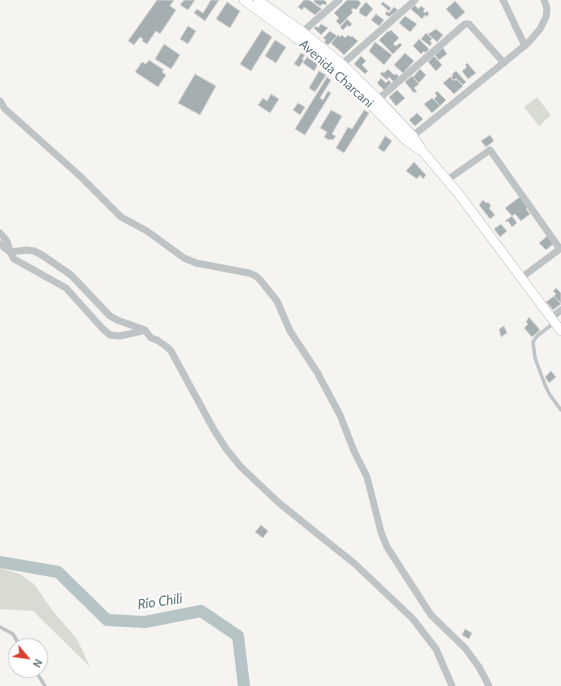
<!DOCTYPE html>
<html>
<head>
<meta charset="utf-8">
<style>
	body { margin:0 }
	#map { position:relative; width:561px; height:686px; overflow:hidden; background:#f5f4f1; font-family:Cabin,sans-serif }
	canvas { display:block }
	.north { position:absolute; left:8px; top:638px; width:40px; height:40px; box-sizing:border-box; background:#fff; border:1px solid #c1c9cc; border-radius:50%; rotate:119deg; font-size:11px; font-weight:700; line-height:16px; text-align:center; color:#657880 }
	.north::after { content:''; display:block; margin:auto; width:14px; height:18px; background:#d93d2c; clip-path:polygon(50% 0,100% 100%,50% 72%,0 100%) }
</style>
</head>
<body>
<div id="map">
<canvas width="561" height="686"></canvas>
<div class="north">N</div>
</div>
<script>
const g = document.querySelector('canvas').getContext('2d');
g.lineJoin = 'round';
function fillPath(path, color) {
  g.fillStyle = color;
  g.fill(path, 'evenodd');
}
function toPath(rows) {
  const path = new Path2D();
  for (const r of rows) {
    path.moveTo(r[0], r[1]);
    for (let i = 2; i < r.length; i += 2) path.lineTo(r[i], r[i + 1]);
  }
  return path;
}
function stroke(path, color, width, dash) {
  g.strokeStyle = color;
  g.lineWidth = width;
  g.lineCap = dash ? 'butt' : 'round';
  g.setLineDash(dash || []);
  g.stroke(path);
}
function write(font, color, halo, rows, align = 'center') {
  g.font = font + ' Cabin,sans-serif';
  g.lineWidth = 4;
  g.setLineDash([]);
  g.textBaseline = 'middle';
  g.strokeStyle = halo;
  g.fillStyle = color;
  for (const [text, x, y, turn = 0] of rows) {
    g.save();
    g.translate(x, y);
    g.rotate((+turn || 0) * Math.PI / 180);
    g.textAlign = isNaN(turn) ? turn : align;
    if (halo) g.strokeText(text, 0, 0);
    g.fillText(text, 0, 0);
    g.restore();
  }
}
fillPath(toPath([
	[537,97,551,115,539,126,524,107],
	[0,568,20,574,34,584,52,610,77,639,90,667,33,611,0,609]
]), '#d7dbd2');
stroke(toPath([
	[0,562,58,572,107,620,145,622,201,611,238,636,244,686]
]), '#b6c4c6', 12);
const building = toPath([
	[157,0,174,0,170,6,176,10,160,34,156,31,147,44,142,41,143,39,140,37,134,45,128,41,157,0],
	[184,0,195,0,188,10,180,5,184,0],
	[211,0,219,0,205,21,194,13,197,9,203,13,211,0],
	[304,0,309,0,322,9,315,15,304,7,302,10,298,7,304,0],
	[314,0,324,0,327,3,326,5,323,4,320,6,314,2,314,0],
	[347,0,358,0,361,3,356,10,354,8,351,10,353,12,340,25,336,21,339,18,334,13,347,0],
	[455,1,465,12,456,20,446,9,455,1],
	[227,2,240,11,230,28,216,19,227,2],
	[366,2,373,9,366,17,359,13,360,11,359,10,366,2],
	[383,2,391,8,389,11,381,4,383,2],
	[415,5,418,9,421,6,425,9,423,11,425,13,427,11,429,13,427,17,425,15,422,19,411,9,415,5],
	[394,7,398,10,389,17,385,14,387,11,389,13,394,7],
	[376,14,384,20,379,26,371,20,376,14],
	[405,16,417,24,410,32,399,23,405,16],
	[347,19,352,24,349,27,348,25,343,30,340,27,347,19],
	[321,24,328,28,321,35,314,28,316,26,318,28,321,24],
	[188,26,196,31,188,44,180,39,188,26],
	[436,29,443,35,437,42,428,34,436,29],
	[262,30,272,37,251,71,240,64,262,30],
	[391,30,399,38,393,44,396,46,400,43,402,45,393,54,379,40,388,31,389,32,391,30],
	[330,31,337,36,328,45,324,42,326,40,323,38,330,31],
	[426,33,432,39,430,41,432,43,430,46,421,39,426,33],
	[338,35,340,37,342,35,345,38,348,35,351,37,352,36,358,41,344,55,331,43,338,35],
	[419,39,429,49,425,53,424,51,421,54,413,46,419,39],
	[275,40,286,47,276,63,265,56,275,40],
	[375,42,392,55,384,65,369,51,375,42],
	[164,44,180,55,171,69,155,59,164,44],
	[443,48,447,54,439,60,435,55,443,48],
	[301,53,305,55,302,59,304,60,299,67,294,64,301,53],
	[405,53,414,61,403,73,394,65,405,53],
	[361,56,366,61,362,65,368,71,365,74,354,64,361,56],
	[434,56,442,65,436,71,428,62,434,56],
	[307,57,318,64,314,71,303,63,307,57],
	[149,60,164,70,162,72,166,75,158,87,135,72,142,62,146,64,149,60],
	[467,63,476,73,468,79,462,71,467,67,465,65,467,63],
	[388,69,394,75,396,74,399,76,394,82,389,77,387,80,380,74,382,72,384,73,388,69],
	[420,69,426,75,419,83,413,77,420,69],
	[319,71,326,75,315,92,309,88,319,71],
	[456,71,466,82,463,85,456,78,454,80,451,77,453,76,452,74,456,71],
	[195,74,216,86,200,115,178,103,195,74],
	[412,76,419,84,414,88,417,91,414,93,405,82,412,76],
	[327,77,331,80,320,98,323,100,328,91,331,93,305,135,295,129,327,77],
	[450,77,454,81,456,79,463,86,454,94,443,83,450,77],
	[381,78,386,83,389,80,391,83,384,90,377,83,381,78],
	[397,90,405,98,396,106,389,97,397,90],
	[437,91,446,100,440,106,434,99,437,96,435,93,437,91],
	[271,94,279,99,270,113,258,105,263,98,267,101,271,94],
	[432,98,440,106,432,113,424,104,432,98],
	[298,103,305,107,300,115,293,110,298,103],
	[331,110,342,116,332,134,336,136,333,140,330,139,329,140,324,137,327,132,320,128,331,110],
	[364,110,369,113,344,153,336,148,348,127,352,129,364,110],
	[417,113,423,119,415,126,409,120,417,113],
	[490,135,494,141,486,147,481,141,490,135],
	[385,136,392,141,384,152,378,148,385,136],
	[414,162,426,175,423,179,420,175,417,179,406,171,414,162],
	[521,196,529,207,526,209,530,214,521,221,515,214,512,216,505,208,521,196],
	[483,200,486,203,488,202,491,206,489,208,495,215,490,219,479,205,483,200],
	[512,216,517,223,512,227,508,221,507,222,505,221,512,216],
	[501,224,507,231,500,237,494,229,501,224],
	[547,236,553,244,546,250,539,243,547,236],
	[556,288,561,293,561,303,554,296,556,294,553,291,556,288],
	[554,296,561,304,553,310,546,302,554,296],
	[529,317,540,330,532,337,524,328,528,324,526,322,529,317],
	[504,326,507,333,501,337,499,329,504,326],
	[551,371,556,377,549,383,545,377,551,371],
	[261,525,268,531,263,538,255,532,261,525],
	[465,629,472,633,469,639,462,635,465,629]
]);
fillPath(building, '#a5afb1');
stroke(building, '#d6d5d4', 1);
const secondary = toPath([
	[244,0,296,38,336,70,407,141,420,150],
	[258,0,303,32,342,64,378,99,413,136,423,152,458,193,561,331]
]);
stroke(secondary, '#b0b7b9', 10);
stroke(toPath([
	[554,323,537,336,533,342,535,358,545,385,550,395,561,410],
	[0,627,13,634,20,646],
	[35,670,45,686]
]), '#bec3c5', 3.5);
stroke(toPath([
	[503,0,525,46],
	[300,34,339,0],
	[339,67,415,0],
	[0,101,5,109,80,176,121,217,147,231,184,258,196,263,249,273,256,276,261,281,277,301,290,331,317,372,340,415,354,451,367,477,381,532,387,547,431,615,465,648,479,667,489,686],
	[375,102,465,24,469,24,504,63],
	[409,139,528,43,540,29,546,17,547,8,544,0],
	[447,180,490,150,560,249],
	[0,233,7,241,10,252,14,259,66,288,102,328,110,335,120,336,142,331],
	[0,244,10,252,27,250,34,251,42,255,71,275,110,316,117,320,145,330,151,338,157,340,167,347,171,351,214,430,227,450,241,467,279,503,355,564,413,619,436,649,452,686],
	[521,278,561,248],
	[551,318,561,310]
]), '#bec3c5', 7);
stroke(secondary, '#fff', 9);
write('13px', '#657880', '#fff', [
	["Avenida Charcani",336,74,42]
]);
write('italic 14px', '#617a7e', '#fff', [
	["Río Chili",160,602,-8]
]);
</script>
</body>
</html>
